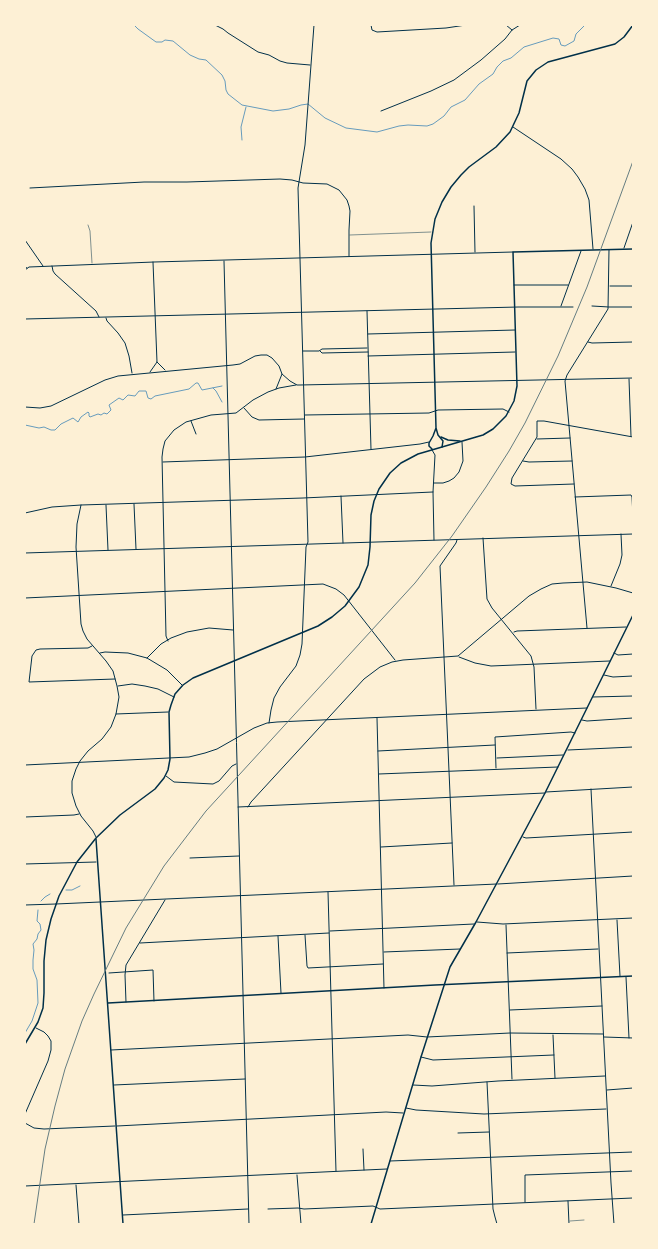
<!DOCTYPE html>
<html>
<head>
<meta charset="utf-8">
<style>
	body { margin:0 }
	#map { position:relative; width:658px; height:1249px; overflow:hidden; background:#fdf0d5; font-family:Manrope,sans-serif }
	canvas { display:block }
	.frame { position:absolute; inset:0; border:26px solid #fdf0d5; pointer-events:none }
</style>
</head>
<body>
<div id="map">
<canvas width="658" height="1249"></canvas>
<div class="frame"></div>
</div>
<script>
const g = document.querySelector('canvas').getContext('2d');
g.lineJoin = 'round';
function toPath(rows) {
  const path = new Path2D();
  for (const r of rows) {
    path.moveTo(r[0], r[1]);
    for (let i = 2; i < r.length; i += 2) path.lineTo(r[i], r[i + 1]);
  }
  return path;
}
function stroke(path, color, width, dash) {
  g.strokeStyle = color;
  g.lineWidth = width;
  g.lineCap = dash ? 'butt' : 'round';
  g.setLineDash(dash || []);
  g.stroke(path);
}
stroke(toPath([
	[134,25,138,29,156,42,162,42,165,40,173,41,190,55,199,59,206,60,222,75,225,81,226,90,228,94,242,105,273,111,289,109,301,105,308,104,325,118,346,128,377,132,399,126,408,125,427,126,433,124,444,116,451,107,465,100,479,84,493,74,497,67,503,61,511,58,524,47,553,38,559,39,561,45,565,46,574,41,576,34,585,25],
	[242,140,241,127,246,107],
	[213,388,216,391,222,402],
	[25,425,39,428,44,427,51,430,55,430,61,424,73,418,78,422,81,417,88,412,89,413,89,416,90,417,98,414,101,415,104,413,107,414,111,410,109,405,119,398,123,400,128,395,135,396,139,391,146,391,148,398,151,399,155,396,189,389,196,383,198,383,202,390,222,386],
	[66,890,72,890,80,886],
	[41,901,45,897,50,894],
	[25,1033,32,1021,38,1003,37,980,33,969,33,960,34,950,33,944,37,939,38,934,41,930,40,924,37,921,38,910]
]), '#669bbc', 1);
stroke(toPath([
	[88,225,90,231,92,263],
	[350,235,431,232]
]), '#003049', 0.5);
stroke(toPath([
	[570,1221,584,1220]
]), '#003049', 0.5);
stroke(toPath([
	[215,25,223,29,228,33,258,52,269,55,280,61,287,63,310,65],
	[371,25,372,30,377,32,446,28,466,25],
	[506,25,512,30],
	[381,111,431,91,454,80,481,60,505,39,512,30,520,25],
	[513,127,561,159,572,169,578,177,585,189,589,200,593,249],
	[30,188,144,182,187,182,280,179,292,180,303,183,327,184,339,190,347,200,349,206,350,211,349,230,349,256],
	[474,206,475,252],
	[25,240,43,266],
	[624,248,633,222],
	[224,261,249,1224],
	[52,266,53,271,55,274,96,311,99,317],
	[25,267,27,268],
	[514,285,568,285],
	[610,286,633,286],
	[561,306,581,251],
	[592,306,609,307,633,307],
	[367,311,371,449],
	[106,318,107,321,118,333,125,343,129,356,132,373],
	[25,319,518,307,573,307],
	[368,334,515,330],
	[588,342,592,343,633,342],
	[303,351,319,351,322,349,367,348],
	[320,351,322,353,368,352],
	[368,356,515,352],
	[157,362,165,370],
	[150,372,157,362,153,262],
	[282,374,290,381,297,385,300,385,633,378],
	[629,379,631,436],
	[25,407,40,408,51,406,105,380,118,376,233,365,240,364,255,356,261,355,267,355,272,358,279,366,282,374,276,389],
	[244,408,252,417,259,420,304,419],
	[305,415,429,413,438,410,503,409,509,412],
	[191,421,196,434],
	[537,439,570,438],
	[432,450,435,455,433,492,434,540],
	[523,461,529,462,572,461],
	[163,462,305,457,420,444,429,442],
	[434,483,443,483,449,481,454,478,459,472,463,461,462,442],
	[574,484,515,486,511,484,512,478,537,437,537,421,544,421,633,437],
	[341,496,343,543],
	[575,497,631,495,632,497,633,517],
	[134,504,136,549],
	[81,505,77,524,76,547,81,624,83,631,87,639,106,661,113,671,117,686,119,697,116,714,111,727,102,739,88,751,80,761,76,769,72,781,72,793,76,806,81,816,93,831,96,837],
	[106,505,108,550],
	[25,513,52,507,81,505,303,498,433,492],
	[483,538,487,599,492,608,531,656,534,667,536,709],
	[25,553,633,534],
	[611,586,620,564,622,555,621,534],
	[25,598,323,584,336,589,344,595,395,660],
	[587,628,565,381,567,375,608,309,609,250],
	[514,632,517,631,626,627],
	[168,641,166,636,162,457,163,449,165,441,174,430,186,422,211,415,236,413,253,400,268,392,279,388,296,385],
	[92,646,88,648,40,649,36,650,32,656,29,682,115,679],
	[100,653,105,652,128,653,147,658,167,670,182,685],
	[614,653,618,655,633,654],
	[459,657,475,663,491,666,610,661],
	[147,658,161,644,171,638,187,632,209,628,233,630],
	[604,675,613,677,633,676],
	[118,686,132,684,145,686,158,689,174,697],
	[593,697,633,696],
	[116,714,168,712],
	[377,718,384,988],
	[582,720,587,721,633,718],
	[269,723,271,710,274,698,280,687,296,666,300,655,302,644,306,547,308,542,298,188,305,145,314,25],
	[568,750,633,747],
	[378,751,495,745],
	[497,758,563,755],
	[25,765,189,757,205,753,217,749,254,728,267,723,277,722,587,708],
	[496,768,495,737,571,732,575,733],
	[379,774,558,767],
	[166,776,174,782,213,784,219,781,232,766,236,764],
	[591,789,611,1183,614,1224],
	[238,807,545,793],
	[248,807,251,802,364,679,380,667,392,662,403,660,458,656,529,596,541,589,552,584,563,583,587,582,616,588,633,593],
	[25,817,74,815,79,814],
	[523,837,526,838,633,832],
	[381,847,452,843],
	[190,858,239,856],
	[498,884,633,876],
	[454,885,440,566,456,543,457,540],
	[328,892,336,1171],
	[25,905,56,904],
	[617,920,620,976],
	[477,922,503,924,633,918],
	[506,925,512,1079],
	[330,931,474,924],
	[305,935,307,966,308,968,383,964],
	[278,936,281,993],
	[140,943,329,933],
	[384,952,460,949],
	[507,953,598,949],
	[109,973,153,970,154,1001],
	[626,977,629,1038],
	[126,1002,125,975,126,965,165,900],
	[510,1010,602,1006],
	[553,1035,555,1078],
	[604,1037,633,1038],
	[111,1050,408,1035,427,1037,510,1033,603,1034],
	[421,1057,433,1060,554,1055],
	[487,1082,493,1209,495,1217,497,1224],
	[114,1085,245,1079],
	[413,1085,432,1086,498,1081,605,1076],
	[607,1090,633,1088],
	[406,1108,416,1110,484,1114,606,1109],
	[25,1114,48,1061,51,1050,51,1041,48,1036,44,1032,36,1028],
	[117,1126,386,1112,403,1113],
	[458,1133,489,1132],
	[363,1149,364,1170],
	[390,1161,633,1152],
	[297,1175,301,1224],
	[76,1185,79,1224],
	[25,1186,387,1169],
	[568,1201,569,1224],
	[525,1202,525,1175,633,1171],
	[268,1209,298,1208,304,1209,373,1206,380,1209,633,1198],
	[123,1215,248,1209]
]), '#003049', 1);
stroke(toPath([
	[25,270,29,267,154,262,513,252],
	[546,792,633,787],
	[25,864,96,862],
	[56,904,497,884],
	[25,1123,34,1128,44,1129,115,1126]
]), '#003049', 1);
stroke(toPath([
	[441,437,448,440,460,441],
	[442,447,483,435,493,429,506,416,514,401,517,386,513,252,633,249],
	[96,839,123,1224],
	[108,1003,435,985,633,976]
]), '#003049', 1.5);
stroke(toPath([
	[432,449,429,446,429,443,433,436,436,428,431,243,435,219,442,202,451,187,461,175,469,167,496,147,510,132,519,113,527,81,536,70,548,62,615,44,624,37,633,25],
	[25,1044,38,1022,43,1008,44,993,44,961,46,940,51,919,59,896,77,862,96,838,120,815,155,789,164,778,168,770,170,759,169,712,171,705,175,694,183,685,193,678,318,626,332,617,345,606,359,587,368,565,370,547,371,515,374,501,379,489,390,473,401,463,418,454,442,447,443,441,438,435,436,428],
	[371,1224,421,1057,450,967,476,922,545,793,633,615]
]), '#003049', 1.5);
stroke(toPath([
	[34,1224,45,1149,55,1106,65,1069,82,1021,94,994,126,928,164,866,206,811,415,583,452,536,486,487,509,451,525,423,558,356,587,287,633,161]
]), '#657d81', 1);
</script>
</body>
</html>
